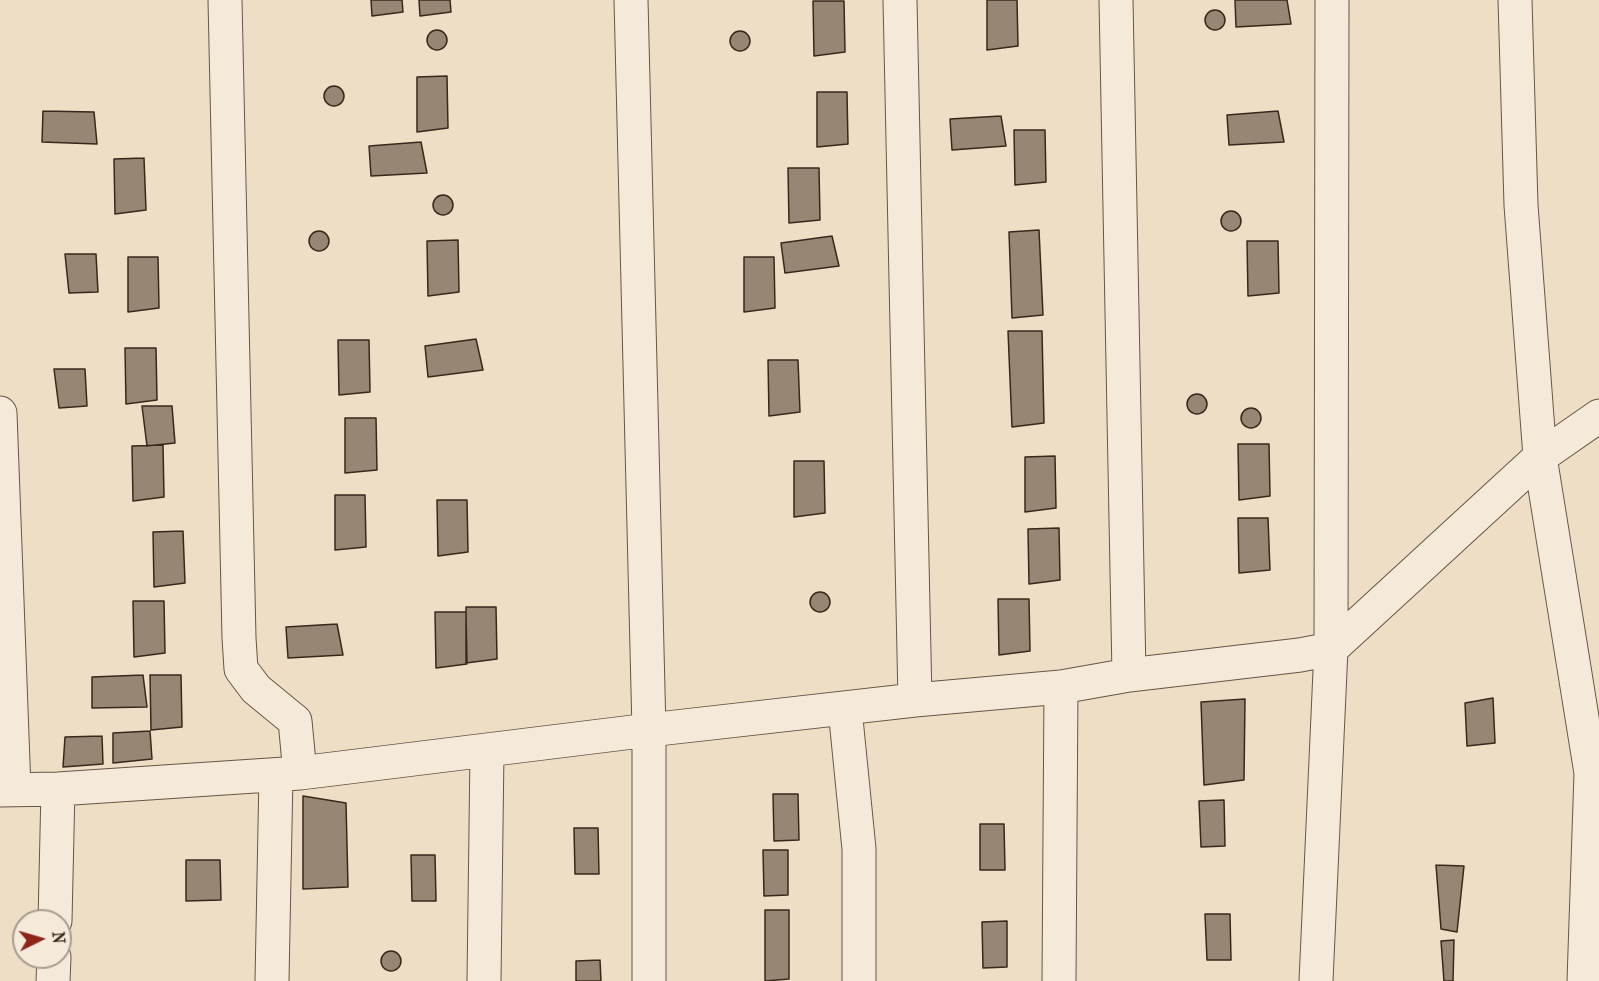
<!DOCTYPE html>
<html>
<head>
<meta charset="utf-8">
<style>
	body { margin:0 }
	#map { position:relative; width:1599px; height:981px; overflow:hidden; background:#efdec6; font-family:"IM FELL French Canon",serif }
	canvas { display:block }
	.north { position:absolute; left:12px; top:909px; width:60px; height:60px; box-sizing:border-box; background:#f5eada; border:2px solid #aa9c8e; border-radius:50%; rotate:85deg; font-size:16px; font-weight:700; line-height:24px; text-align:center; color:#3a271c }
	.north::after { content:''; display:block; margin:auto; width:21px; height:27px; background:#8f2418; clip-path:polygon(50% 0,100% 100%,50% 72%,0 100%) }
</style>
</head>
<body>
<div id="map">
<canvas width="1599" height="981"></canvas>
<div class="north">N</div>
</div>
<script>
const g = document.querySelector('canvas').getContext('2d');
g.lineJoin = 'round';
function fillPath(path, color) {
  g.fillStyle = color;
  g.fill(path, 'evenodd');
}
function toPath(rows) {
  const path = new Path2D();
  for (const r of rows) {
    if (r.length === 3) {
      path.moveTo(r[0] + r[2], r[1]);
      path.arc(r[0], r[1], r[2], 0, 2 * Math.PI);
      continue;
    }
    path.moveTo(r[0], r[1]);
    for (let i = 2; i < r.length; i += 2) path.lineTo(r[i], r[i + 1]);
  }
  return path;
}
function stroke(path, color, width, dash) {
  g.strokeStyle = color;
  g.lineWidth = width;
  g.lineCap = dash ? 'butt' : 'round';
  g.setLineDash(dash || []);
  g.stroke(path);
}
const building = toPath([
	[371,0,402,0,403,12,372,16,371,0],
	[419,0,450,0,451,12,420,16,419,0],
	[987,0,1017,0,1018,46,987,50,987,0],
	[1235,0,1287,0,1291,24,1236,27,1235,0],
	[813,1,844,1,845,52,814,56,813,1],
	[1215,20,10],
	[437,40,10],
	[740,41,10],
	[447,76,448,128,417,132,417,77,447,76],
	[334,96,10],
	[817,92,847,92,848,144,817,147,817,92],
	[43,111,94,112,97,144,42,142,43,111],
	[1278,111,1284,142,1229,145,1227,115,1278,111],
	[1001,116,1006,146,952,150,950,119,1001,116],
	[1014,130,1045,130,1046,182,1015,185,1014,130],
	[421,142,427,173,371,176,369,146,421,142],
	[144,158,146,210,115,214,114,159,144,158],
	[788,168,819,168,820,220,789,223,788,168],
	[443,205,10],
	[1231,221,10],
	[1039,230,1043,315,1012,318,1009,232,1039,230],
	[319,241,10],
	[832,236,839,266,785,273,781,243,832,236],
	[458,240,459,292,428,296,427,241,458,240],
	[1247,241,1278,241,1279,293,1248,296,1247,241],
	[65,254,96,254,98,292,69,293,65,254],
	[128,257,158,257,159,308,128,312,128,257],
	[744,257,774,257,775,308,744,312,744,257],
	[1008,331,1042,331,1044,423,1012,427,1008,331],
	[476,339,483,370,428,377,425,346,476,339],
	[338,340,369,340,370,392,339,395,338,340],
	[125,348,156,348,157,400,126,404,125,348],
	[768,360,798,360,800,412,769,416,768,360],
	[54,369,85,369,87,406,59,408,54,369],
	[1197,404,10],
	[142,406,172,406,175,443,147,446,142,406],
	[1251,418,10],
	[345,418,376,418,377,470,345,473,345,418],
	[1238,444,1269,444,1270,496,1239,500,1238,444],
	[163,445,164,497,133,501,132,446,163,445],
	[1055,456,1056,508,1025,512,1025,457,1055,456],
	[794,461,824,461,825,513,794,517,794,461],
	[335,495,365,495,366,547,335,550,335,495],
	[437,500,467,500,468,552,438,556,437,500],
	[1238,518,1268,518,1270,570,1239,573,1238,518],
	[1059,528,1060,580,1029,584,1028,529,1059,528],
	[183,531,185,583,154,587,153,532,183,531],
	[820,602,10],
	[998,599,1029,599,1030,651,999,655,998,599],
	[133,601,164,601,165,653,134,657,133,601],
	[466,607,496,607,497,659,466,663,466,607],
	[435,612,466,612,467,664,436,668,435,612],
	[337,624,343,655,288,658,286,627,337,624],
	[143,675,147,707,92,708,92,677,143,675],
	[150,675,181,675,182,727,151,730,150,675],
	[1493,698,1495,743,1467,746,1465,703,1493,698],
	[1245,699,1244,780,1204,785,1201,702,1245,699],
	[150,731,152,759,113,763,113,733,150,731],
	[102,736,103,764,63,767,65,737,102,736],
	[773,794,798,794,799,840,774,841,773,794],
	[303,796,346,803,348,887,303,889,303,796],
	[1224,800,1225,846,1201,847,1199,801,1224,800],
	[980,824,1004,824,1005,870,980,870,980,824],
	[574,828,598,828,599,874,575,874,574,828],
	[763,850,788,850,788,895,764,896,763,850],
	[411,855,435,855,436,901,412,901,411,855],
	[186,860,220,860,221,900,186,901,186,860],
	[1436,865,1464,866,1457,932,1441,929,1436,865],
	[765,910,789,910,789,979,765,981,765,910],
	[1205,914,1230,914,1231,960,1207,960,1205,914],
	[1007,921,1007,967,983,968,982,922,1007,921],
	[1454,940,1453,981,1444,981,1441,941,1454,940],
	[391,961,10],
	[600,960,601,981,576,981,576,961,600,960]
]);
fillPath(building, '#988674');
stroke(building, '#3a271c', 1.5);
const minor = toPath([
	[225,0,239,638,241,669,256,689,295,721,300,773],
	[631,0,649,730,649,981],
	[900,0,915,700],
	[1116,0,1129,675],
	[1515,0,1521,205,1540,457,1591,773,1584,981],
	[0,413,14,789],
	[845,709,859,849,859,981],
	[0,790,58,789,300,773,649,730,915,700,1061,687,1129,675,1300,655,1331,649,1540,457,1599,416],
	[55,921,58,789],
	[53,981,54,957],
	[272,981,276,775],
	[484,981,487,751],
	[1059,981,1061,687],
	[1316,981,1331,649,1332,0]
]);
stroke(minor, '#675546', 35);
stroke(minor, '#f5eada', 33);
</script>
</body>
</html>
